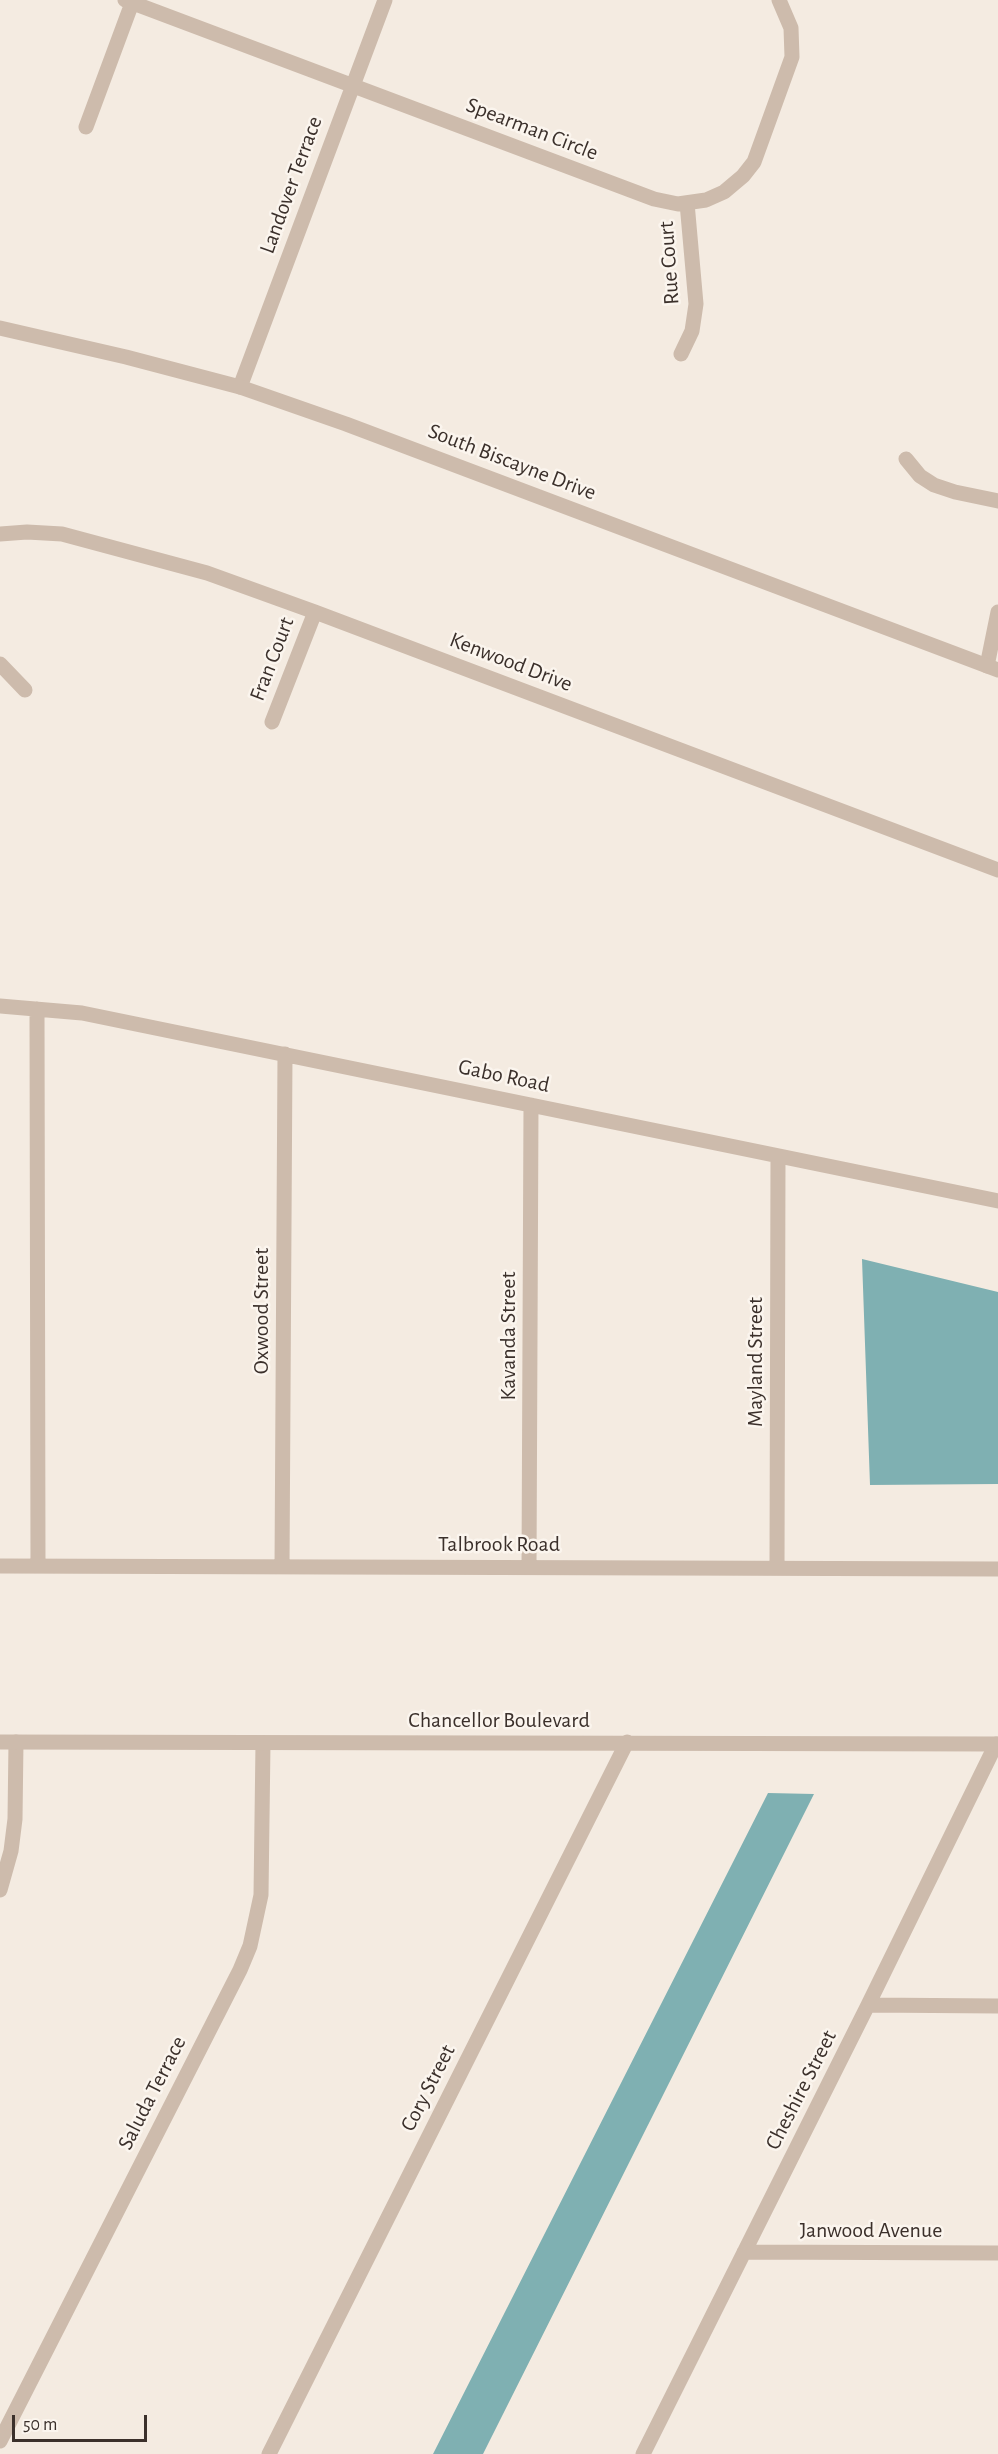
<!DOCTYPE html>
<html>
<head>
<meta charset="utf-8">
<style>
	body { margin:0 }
	#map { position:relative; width:998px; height:2454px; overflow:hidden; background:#f4ebe1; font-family:"Alegreya Sans",sans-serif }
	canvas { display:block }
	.scale { position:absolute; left:12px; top:2415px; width:135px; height:27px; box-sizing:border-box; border:3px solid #3b302b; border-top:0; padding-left:8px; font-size:18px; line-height:21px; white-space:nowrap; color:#3b302b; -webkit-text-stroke:4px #fbf5ee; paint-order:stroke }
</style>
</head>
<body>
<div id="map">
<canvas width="998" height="2454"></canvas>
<div class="scale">50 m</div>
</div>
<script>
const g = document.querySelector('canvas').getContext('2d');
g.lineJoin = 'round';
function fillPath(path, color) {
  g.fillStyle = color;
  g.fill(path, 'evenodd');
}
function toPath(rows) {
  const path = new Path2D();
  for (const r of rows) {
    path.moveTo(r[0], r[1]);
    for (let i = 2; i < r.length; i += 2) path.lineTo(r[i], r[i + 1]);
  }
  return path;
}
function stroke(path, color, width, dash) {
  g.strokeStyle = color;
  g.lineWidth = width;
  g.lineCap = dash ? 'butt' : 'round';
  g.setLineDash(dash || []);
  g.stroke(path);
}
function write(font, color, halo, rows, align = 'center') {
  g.font = font + ' "Alegreya Sans",sans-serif';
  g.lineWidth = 5;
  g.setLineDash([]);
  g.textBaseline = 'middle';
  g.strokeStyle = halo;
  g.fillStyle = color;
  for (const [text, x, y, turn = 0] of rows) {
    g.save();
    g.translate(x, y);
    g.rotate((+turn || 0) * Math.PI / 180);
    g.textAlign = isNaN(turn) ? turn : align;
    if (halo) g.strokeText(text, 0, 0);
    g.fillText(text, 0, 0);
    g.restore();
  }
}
fillPath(toPath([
	[862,1259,998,1292,998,1484,870,1485],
	[768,1793,814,1794,483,2454,433,2454]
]), '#7fb0b2');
stroke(toPath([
	[125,0,654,199,678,204,706,200,724,192,743,176,754,162,792,57,791,28,779,0],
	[86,127,132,3],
	[681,354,692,331,696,304,687,203],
	[240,387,385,0],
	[906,459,920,476,934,485,955,492,998,501],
	[0,534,27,532,62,534,207,573,315,612,998,870],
	[0,664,25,690],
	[987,666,998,612],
	[272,722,315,612],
	[0,1006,82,1013,998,1201],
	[37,1009,38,1566],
	[0,1566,998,1569],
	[282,1567,285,1054],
	[529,1567,531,1105],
	[777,1568,778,1156],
	[0,1890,11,1851,15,1819,16,1742],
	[868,2005,998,2006],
	[744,2252,998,2253],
	[0,2441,240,1970,250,1946,261,1895,263,1743],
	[269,2454,627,1742],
	[643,2454,868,2005,996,1744]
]), '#cdbbac', 15);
stroke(toPath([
	[0,328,126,357,240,387,346,424,998,670],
	[0,1742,998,1744]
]), '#cdbbac', 15);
write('22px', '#3b302b', '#fbf5ee', [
	["Spearman Circle",532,129,21],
	["Landover Terrace",291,185,-70],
	["Rue Court",669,263,-94],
	["South Biscayne Drive",512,462,21],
	["Fran Court",272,659,-69],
	["Kenwood Drive",511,662,21],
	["Gabo Road",504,1076,12],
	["Oxwood Street",261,1311,-90],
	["Kavanda Street",508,1336,-90],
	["Mayland Street",755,1362,-90],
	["Talbrook Road",499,1544],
	["Chancellor Boulevard",499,1720],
	["Cory Street",428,2088,-63],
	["Cheshire Street",801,2090,-63],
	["Saluda Terrace",152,2093,-63],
	["Janwood Avenue",871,2230]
]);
</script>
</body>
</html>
